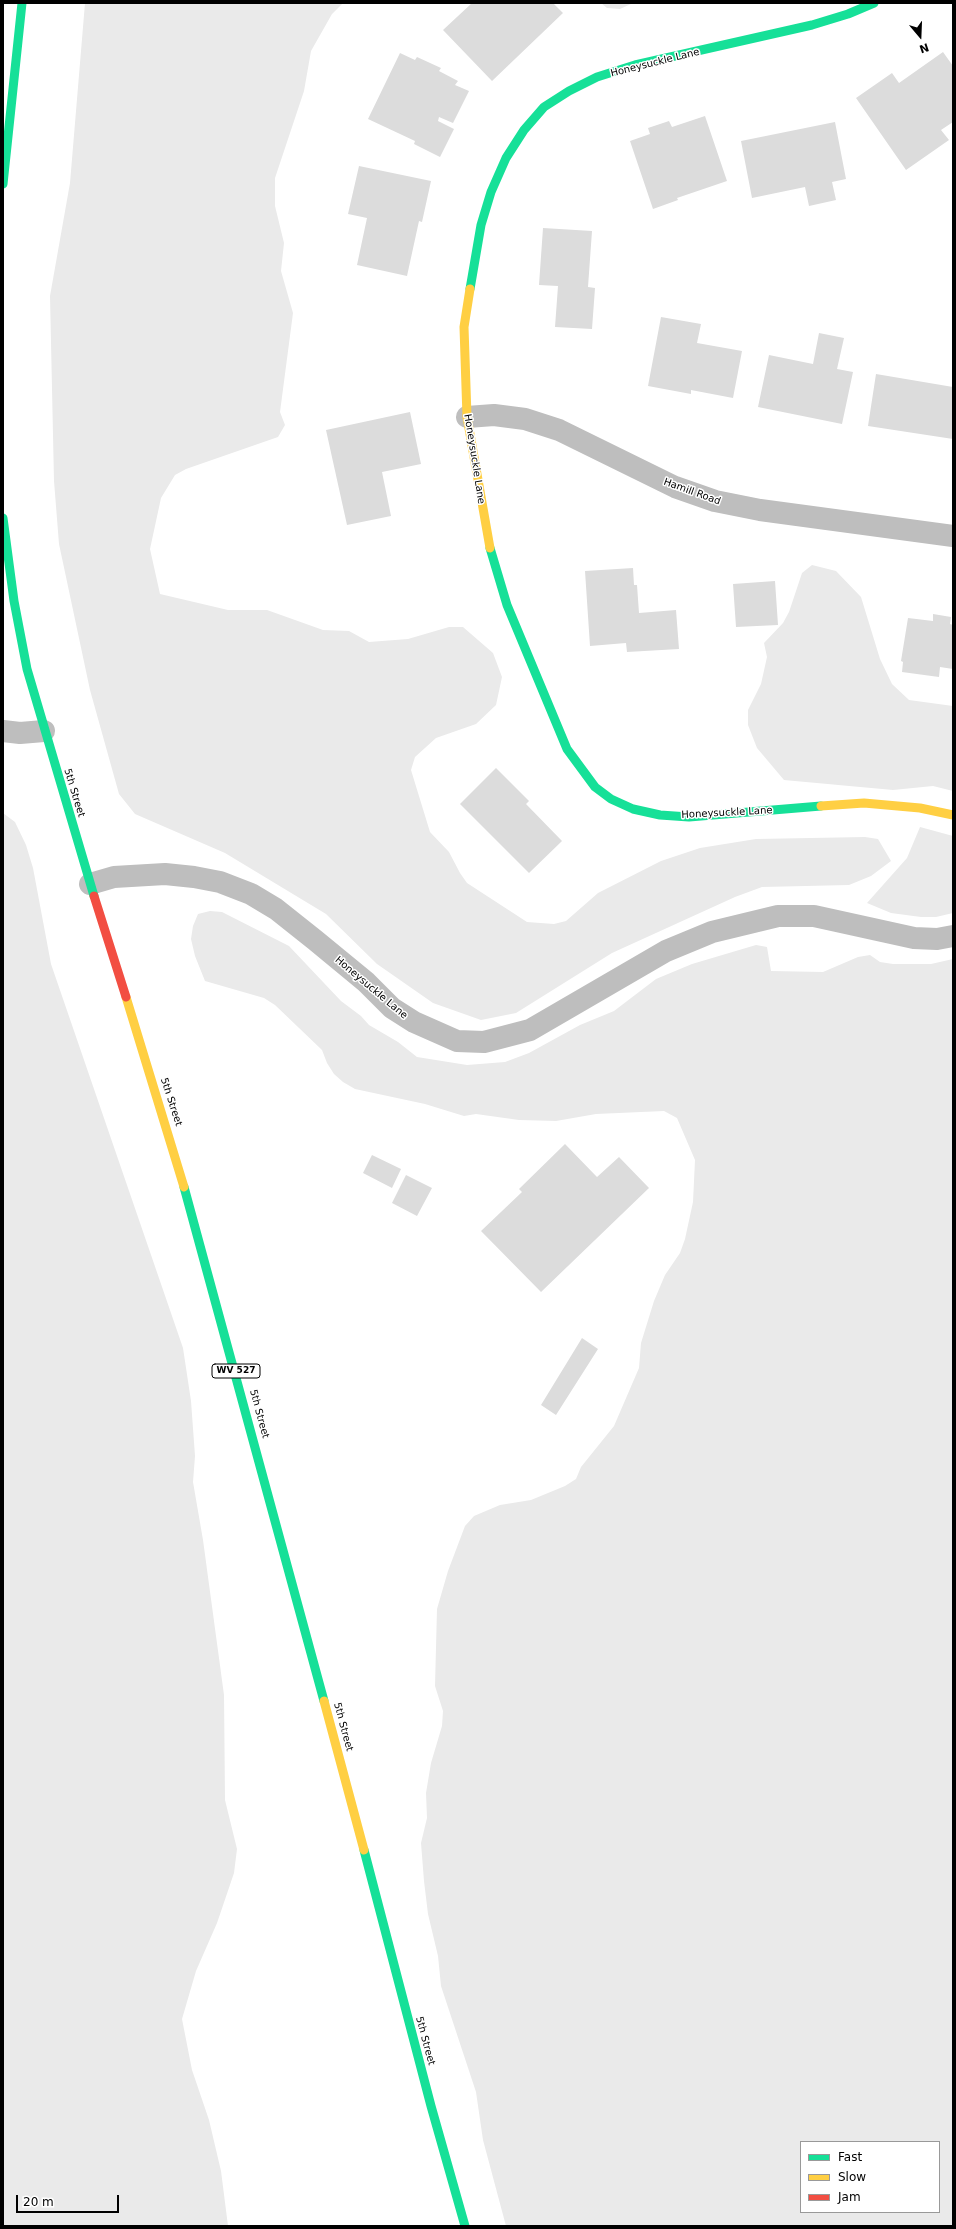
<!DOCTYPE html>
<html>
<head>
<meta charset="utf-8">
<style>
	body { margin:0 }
	#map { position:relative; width:956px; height:2229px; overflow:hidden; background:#fff; font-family:"DejaVu Sans",sans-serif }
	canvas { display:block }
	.frame { position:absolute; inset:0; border:4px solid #000; pointer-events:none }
	.legend { position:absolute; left:800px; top:2141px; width:140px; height:72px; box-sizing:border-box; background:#fff; border:1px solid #999; margin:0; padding:5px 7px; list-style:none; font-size:12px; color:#000 }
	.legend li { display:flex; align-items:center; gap:8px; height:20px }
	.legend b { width:20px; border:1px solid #999 }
	.north { position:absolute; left:900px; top:16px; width:40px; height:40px; -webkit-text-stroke:3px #fff; paint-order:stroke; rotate:161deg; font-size:11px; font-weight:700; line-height:16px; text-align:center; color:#000 }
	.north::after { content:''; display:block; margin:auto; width:14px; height:18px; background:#000; clip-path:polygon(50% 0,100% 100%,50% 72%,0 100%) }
	.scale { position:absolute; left:16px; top:2195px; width:103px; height:18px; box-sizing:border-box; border:2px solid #000; border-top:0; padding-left:5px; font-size:12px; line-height:14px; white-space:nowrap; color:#000; -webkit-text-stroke:3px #fff; paint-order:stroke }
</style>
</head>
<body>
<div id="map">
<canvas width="956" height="2229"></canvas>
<div class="frame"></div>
<ul class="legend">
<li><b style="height:5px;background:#16e098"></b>Fast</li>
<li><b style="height:5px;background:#ffcf43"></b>Slow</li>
<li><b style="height:5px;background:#f24e42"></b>Jam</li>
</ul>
<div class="north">N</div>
<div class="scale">20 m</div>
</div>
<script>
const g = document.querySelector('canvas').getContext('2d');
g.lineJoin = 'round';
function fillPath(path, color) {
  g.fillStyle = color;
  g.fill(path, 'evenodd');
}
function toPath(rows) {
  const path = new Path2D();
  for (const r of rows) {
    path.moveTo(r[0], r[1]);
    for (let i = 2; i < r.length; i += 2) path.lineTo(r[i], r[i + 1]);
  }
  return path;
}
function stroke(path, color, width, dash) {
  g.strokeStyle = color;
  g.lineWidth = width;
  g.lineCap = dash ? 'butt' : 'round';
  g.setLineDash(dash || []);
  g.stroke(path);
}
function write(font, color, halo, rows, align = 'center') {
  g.font = font + ' "DejaVu Sans",sans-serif';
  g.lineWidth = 3;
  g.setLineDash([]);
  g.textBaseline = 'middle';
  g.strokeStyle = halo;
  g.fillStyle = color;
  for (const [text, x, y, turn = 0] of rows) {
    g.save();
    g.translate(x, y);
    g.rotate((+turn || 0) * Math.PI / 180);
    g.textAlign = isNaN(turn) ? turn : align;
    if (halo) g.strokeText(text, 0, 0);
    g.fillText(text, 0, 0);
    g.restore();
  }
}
fillPath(toPath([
	[85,3,343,3,332,14,311,51,304,91,275,178,275,206,284,243,281,271,293,313,280,412,285,425,278,437,186,469,175,475,161,498,150,549,160,594,228,610,267,610,323,630,349,631,369,642,408,639,449,627,463,627,493,653,502,677,496,705,476,724,436,738,415,757,411,770,430,832,449,852,460,873,467,883,527,922,554,924,566,921,598,893,661,861,700,848,756,839,865,837,878,839,891,861,871,876,849,885,762,887,735,897,612,953,516,1013,481,1020,433,1003,377,964,326,914,225,853,135,814,119,794,90,690,59,544,54,481,50,296,70,183],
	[601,3,633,3,620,9,607,8],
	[812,565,836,571,861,597,880,659,892,684,909,700,953,706,953,791,933,786,893,790,784,780,757,748,748,725,748,710,761,684,767,657,764,643,783,623,789,612,802,573],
	[3,813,15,822,26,845,33,868,51,964,183,1348,191,1401,195,1456,193,1482,203,1540,224,1695,225,1800,237,1849,234,1873,217,1923,196,1971,182,2019,192,2070,209,2120,221,2171,228,2226,3,2226],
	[920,827,953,836,953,913,936,917,921,917,891,913,867,903,907,858],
	[210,911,222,912,289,946,341,1001,361,1016,369,1025,398,1042,417,1057,467,1065,505,1062,529,1053,580,1025,614,1011,656,979,692,964,756,945,767,947,771,971,823,972,858,957,870,955,880,962,893,964,931,964,953,959,953,2226,506,2226,483,2140,476,2092,441,1986,438,1956,428,1914,424,1881,421,1843,427,1818,426,1793,431,1763,442,1726,443,1711,435,1686,437,1609,448,1571,465,1526,474,1516,500,1505,531,1500,565,1486,576,1479,581,1467,614,1426,639,1368,641,1343,654,1301,665,1275,680,1253,685,1239,693,1202,695,1160,677,1118,664,1111,596,1114,556,1121,519,1120,476,1114,464,1116,425,1104,355,1089,343,1082,334,1074,327,1063,322,1050,275,1005,264,998,205,981,195,956,191,939,193,926,198,914],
	[801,2142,939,2142,939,2212,801,2212]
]), '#eaeaea');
fillPath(toPath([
	[472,3,553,3,563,13,492,81,443,30],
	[943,52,953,66,953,122,941,130,949,140,906,170,856,98,892,73,899,83],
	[400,53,415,60,417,57,441,68,439,71,458,81,455,85,469,91,453,123,439,117,438,121,454,129,440,157,414,144,415,141,368,119],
	[705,116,727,181,677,198,678,200,653,209,630,141,650,134,648,128,669,121,672,127],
	[835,122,846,179,832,182,836,200,809,206,805,187,752,198,741,141],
	[359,166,431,181,422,222,419,221,407,276,357,265,367,218,348,214],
	[543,228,592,231,588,287,595,288,592,329,555,327,558,286,539,285],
	[661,317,701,324,697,343,742,351,733,398,691,390,691,394,648,386],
	[819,333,844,338,837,369,853,372,842,424,758,407,769,355,813,364],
	[876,374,953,387,953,439,868,426],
	[410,412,421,464,382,472,391,516,347,525,326,430],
	[633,568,634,585,637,585,639,613,676,610,679,649,627,652,626,643,590,646,585,571],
	[775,581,778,625,736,627,733,584],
	[933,614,951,617,950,624,953,625,953,669,940,667,939,677,902,672,903,662,901,661,908,618,933,621],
	[496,768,529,801,526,804,562,841,529,873,460,804],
	[565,1144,597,1177,619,1157,649,1188,541,1292,481,1231,522,1192,519,1189],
	[372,1155,401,1169,392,1188,363,1173],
	[406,1175,432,1188,417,1216,392,1203],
	[582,1338,598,1349,556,1415,541,1405]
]), '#dcdcdc');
stroke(toPath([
	[467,417,494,415,525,419,559,430,675,487,715,501,760,510,953,536],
	[3,731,20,733,44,731],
	[90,884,114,877,165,874,194,877,220,882,251,894,276,909,315,940,366,982,392,1008,414,1022,457,1041,484,1042,530,1030,666,951,712,932,778,916,814,916,914,938,937,939,953,936]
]), '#bebebe', 22);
stroke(toPath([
	[3,184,22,3],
	[470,289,481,225,491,192,506,158,524,130,544,107,569,91,597,77,635,65,812,25,848,14,874,3],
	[3,518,14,601,27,669,94,896],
	[490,548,507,605,567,749,595,787,611,799,633,809,660,815,689,817,821,806],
	[184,1187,324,1701],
	[364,1850,431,2106,465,2226]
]), '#16e098', 9);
stroke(toPath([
	[470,289,464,327,467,417,490,548],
	[821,806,864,803,920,808,953,815],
	[126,997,184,1187],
	[324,1701,364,1850]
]), '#ffcf43', 9);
stroke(toPath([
	[94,896,126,997]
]), '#f24e42', 9);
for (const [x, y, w] of [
	[236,1371,48]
]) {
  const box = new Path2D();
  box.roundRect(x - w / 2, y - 7, w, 14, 3);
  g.fillStyle = '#fff';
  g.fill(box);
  stroke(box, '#000', 1);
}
write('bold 9px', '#000', null, [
	["WV 527",236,1371]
]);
write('10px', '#000', '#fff', [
	["Honeysuckle Lane",655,63,-14],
	["Honeysuckle Lane",474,459,81],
	["Hamill Road",692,492,20],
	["5th Street",74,793,73],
	["Honeysuckle Lane",727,813,-3],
	["Honeysuckle Lane",371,988,40],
	["5th Street",171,1102,72],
	["5th Street",259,1414,75],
	["5th Street",343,1727,75],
	["5th Street",425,2041,75]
]);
</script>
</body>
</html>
